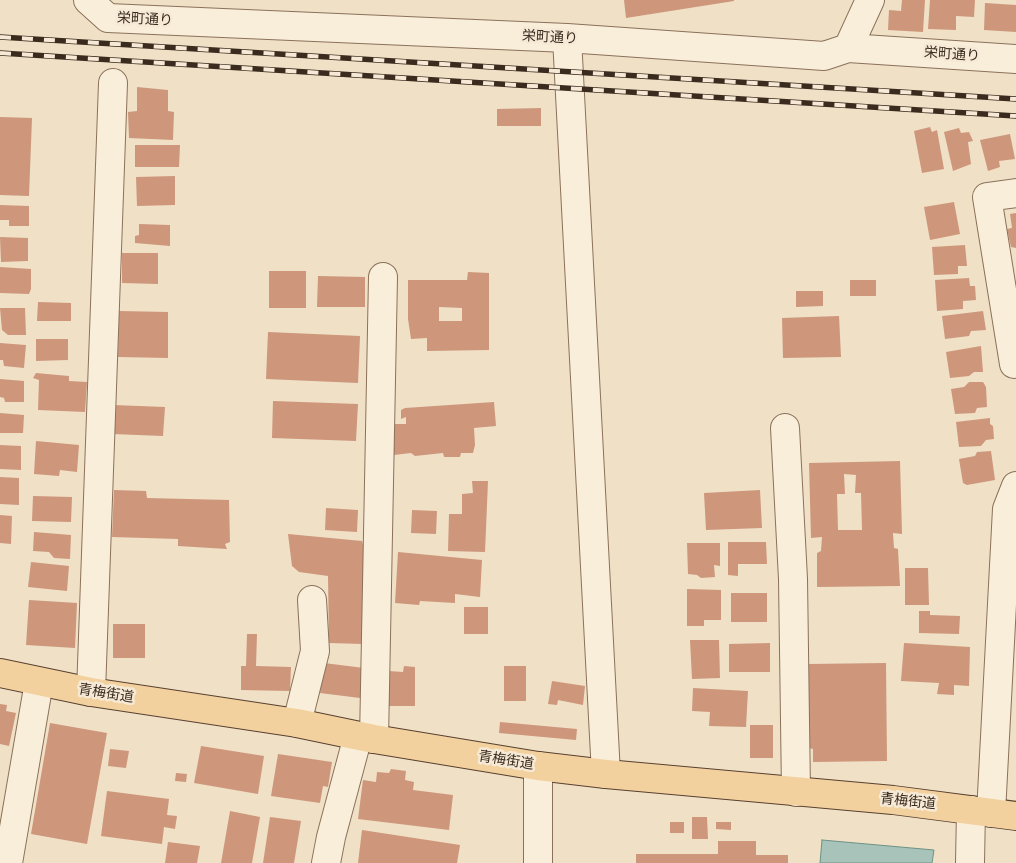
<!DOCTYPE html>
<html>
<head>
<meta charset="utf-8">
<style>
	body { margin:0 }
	canvas { display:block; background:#efe0c6 }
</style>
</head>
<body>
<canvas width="1016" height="863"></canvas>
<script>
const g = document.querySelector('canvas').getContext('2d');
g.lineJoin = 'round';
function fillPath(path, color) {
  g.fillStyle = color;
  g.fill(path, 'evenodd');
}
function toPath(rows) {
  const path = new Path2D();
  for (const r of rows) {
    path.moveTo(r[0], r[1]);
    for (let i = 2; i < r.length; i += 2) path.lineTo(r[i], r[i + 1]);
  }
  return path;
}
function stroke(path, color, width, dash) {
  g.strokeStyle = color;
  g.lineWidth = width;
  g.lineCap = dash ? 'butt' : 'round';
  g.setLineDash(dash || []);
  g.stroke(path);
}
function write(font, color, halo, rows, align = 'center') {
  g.font = font + ' "Source Serif 4","Noto Sans JP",serif';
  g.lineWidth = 5;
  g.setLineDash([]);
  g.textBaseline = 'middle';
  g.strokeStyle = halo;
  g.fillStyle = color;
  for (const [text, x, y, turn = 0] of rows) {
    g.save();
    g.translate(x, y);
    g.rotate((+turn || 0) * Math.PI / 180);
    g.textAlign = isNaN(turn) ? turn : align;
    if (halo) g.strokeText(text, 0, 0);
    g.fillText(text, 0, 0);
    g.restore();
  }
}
const water = toPath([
	[822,840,934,850,932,863,820,863,822,840]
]);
fillPath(water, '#a8c3b9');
stroke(water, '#6e9286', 1);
fillPath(toPath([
	[624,0,734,0,734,1,626,18],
	[902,0,925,0,923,32,888,30,889,10,901,11],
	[930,0,975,0,974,17,956,16,956,30,928,29],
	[985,3,1016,5,1016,32,984,30],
	[137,87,168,90,168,111,174,112,173,140,129,138,128,112,137,111],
	[541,108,541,126,497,126,497,109],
	[0,117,32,118,29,196,0,195],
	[930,127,932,132,937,130,944,169,922,173,914,131],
	[959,128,961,133,969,132,973,141,968,142,971,164,953,171,944,132],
	[1010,134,1015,159,999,161,1000,167,988,171,980,140],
	[135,145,180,145,179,167,135,167],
	[175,176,175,205,137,206,136,177],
	[954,202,960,234,930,240,924,207],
	[0,205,29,206,29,226,9,226,9,220,0,220],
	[1016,213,1016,248,1011,247,1007,229,1012,228,1010,214],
	[139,224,170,225,170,246,135,243,135,236,139,235],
	[0,237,28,238,28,261,1,262],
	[965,245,967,266,958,266,958,274,934,275,932,247],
	[122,253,158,253,158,284,122,283],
	[0,267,31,269,31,289,29,294,0,293],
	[269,271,306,271,306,308,269,308],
	[468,272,489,273,489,350,427,351,427,338,411,339,408,319,408,280,467,280],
	[439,307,462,308,462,321,439,321],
	[318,276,365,277,365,307,317,307],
	[969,278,970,286,975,286,976,300,963,301,963,309,937,311,935,280],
	[850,280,876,280,876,296,850,296],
	[796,291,823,291,823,306,796,307],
	[38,302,71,303,71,321,37,321],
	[0,308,25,308,26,335,8,335,2,330],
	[119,311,168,312,168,358,118,357],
	[983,311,986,330,971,331,969,336,945,339,942,316],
	[839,316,841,357,783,358,782,318],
	[268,332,360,336,358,383,266,379],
	[36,339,68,339,68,360,36,361],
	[0,343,26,345,24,368,4,366,3,360,0,360],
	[981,346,983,372,974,372,969,376,950,378,946,352],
	[36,373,69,376,69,381,87,382,85,412,38,410,39,380,33,378],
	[0,379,24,381,24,402,5,402,4,398,0,397],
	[969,382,983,382,986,387,987,407,977,408,975,413,955,414,951,389,964,387],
	[273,401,358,404,356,441,272,438],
	[494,402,496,426,474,428,475,445,473,453,461,453,460,457,444,457,443,453,415,456,411,453,394,455,393,424,406,424,406,417,401,419,401,410,405,408],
	[113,405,165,407,163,436,112,434],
	[0,413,24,415,23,433,0,433],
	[990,418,990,424,993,426,994,439,986,440,981,446,959,447,956,422],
	[36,441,79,445,77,472,60,470,59,476,34,474],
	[0,445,21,446,21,470,0,469],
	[991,451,995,480,967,485,963,483,959,459,975,456,977,452],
	[900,461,902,534,893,533,894,548,898,549,900,586,817,587,817,553,821,551,822,537,811,538,809,463],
	[844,474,856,475,855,493,861,493,862,530,838,530,837,494,845,494],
	[0,477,19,478,19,505,0,504],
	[472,481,488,481,485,552,448,551,449,514,462,514,462,494,473,493],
	[114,490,146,491,147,498,229,500,230,542,225,544,227,549,178,546,178,539,112,537],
	[760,490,762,528,706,530,704,493],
	[33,496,72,497,71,522,32,521],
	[326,508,358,510,357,532,325,530],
	[412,510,437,511,436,534,411,533],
	[0,515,12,516,11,544,0,543],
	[34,532,71,535,70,559,54,558,49,552,33,551],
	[288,534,362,541,364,548,363,644,329,643,328,576,299,572,292,566],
	[728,542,766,542,767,564,738,564,738,576,728,575],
	[687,543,720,543,720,566,714,565,715,577,701,578,697,575,688,574],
	[398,552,482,560,480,597,455,594,455,603,420,601,419,605,395,603],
	[31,562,69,566,67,591,28,587],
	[905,568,928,568,929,605,905,605],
	[687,589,721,590,721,620,704,620,704,626,687,626],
	[731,593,767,593,767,622,731,622],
	[29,600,77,603,75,648,26,645],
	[464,607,488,607,488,634,464,634],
	[919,611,930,611,930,615,960,616,959,634,919,633],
	[113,624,145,624,145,658,113,658],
	[247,634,257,634,256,666,291,667,290,691,241,690,241,666,246,666],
	[690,640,719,640,720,678,692,679],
	[770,643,770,672,729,672,729,644],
	[904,643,970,647,969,686,954,685,954,695,937,694,939,683,901,681],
	[324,663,364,668,360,698,320,693],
	[886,663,887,761,813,762,813,749,809,748,808,664],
	[404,666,415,667,415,706,389,706,389,671,403,672],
	[504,666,526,666,526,701,504,701],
	[552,681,585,686,583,705,558,700,557,705,548,704],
	[693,688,748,691,746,727,709,726,710,712,692,711],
	[0,704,7,705,6,711,16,713,9,746,0,744],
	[500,722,577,729,576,740,499,733],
	[50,723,107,733,87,844,31,834],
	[750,725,773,725,773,758,750,758],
	[201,746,264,756,258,794,194,783],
	[110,749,129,751,126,768,108,766],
	[278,754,332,762,328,787,323,786,320,803,271,796],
	[391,769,406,771,405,780,414,782,413,790,453,795,449,830,358,819,363,780,376,782,377,772,389,773],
	[176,773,187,774,186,782,175,781],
	[107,791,169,799,167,815,177,816,175,829,164,827,162,844,101,836],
	[230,811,260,817,252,863,221,863],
	[270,817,301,821,294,863,263,863],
	[692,817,707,817,708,839,692,839],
	[670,822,684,822,684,833,670,833],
	[716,822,731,822,731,830,716,829],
	[362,830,460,845,457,863,358,863],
	[718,841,756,841,756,855,788,855,788,863,636,863,636,854,718,854],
	[168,842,200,846,197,863,165,863]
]), '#ce977c');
const minor = toPath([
	[88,0,108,18,567,38,824,56,848,48,1016,59],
	[567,38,606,774],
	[848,48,870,0],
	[1014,364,987,197,1016,193],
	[785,428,793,579,796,792],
	[91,692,113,83],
	[297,723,315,651,312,600],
	[374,739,383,277],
	[538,766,538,863],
	[991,813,1007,509,1016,486],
	[8,863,39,682],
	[326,863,331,837,358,736],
	[970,863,971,810]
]);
const major = toPath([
	[0,673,91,692,297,723,374,739,538,766,606,774,893,800,1016,816]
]);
stroke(minor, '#8b715b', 30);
stroke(major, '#594030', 30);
stroke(minor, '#f9eeda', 28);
stroke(major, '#f2d19f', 28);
const rail = toPath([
	[0,37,1016,99],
	[0,53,1016,116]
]);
stroke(rail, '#3b2b1f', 5.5);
stroke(rail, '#f6ead6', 4, [11]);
write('14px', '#3b2b1f', '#f6ead6', [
	["栄町通り",145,20,3],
	["栄町通り",550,38,3],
	["栄町通り",952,55,4],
	["青梅街道",106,694,9],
	["青梅街道",506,761,9],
	["青梅街道",908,802,6]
]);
</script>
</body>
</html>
